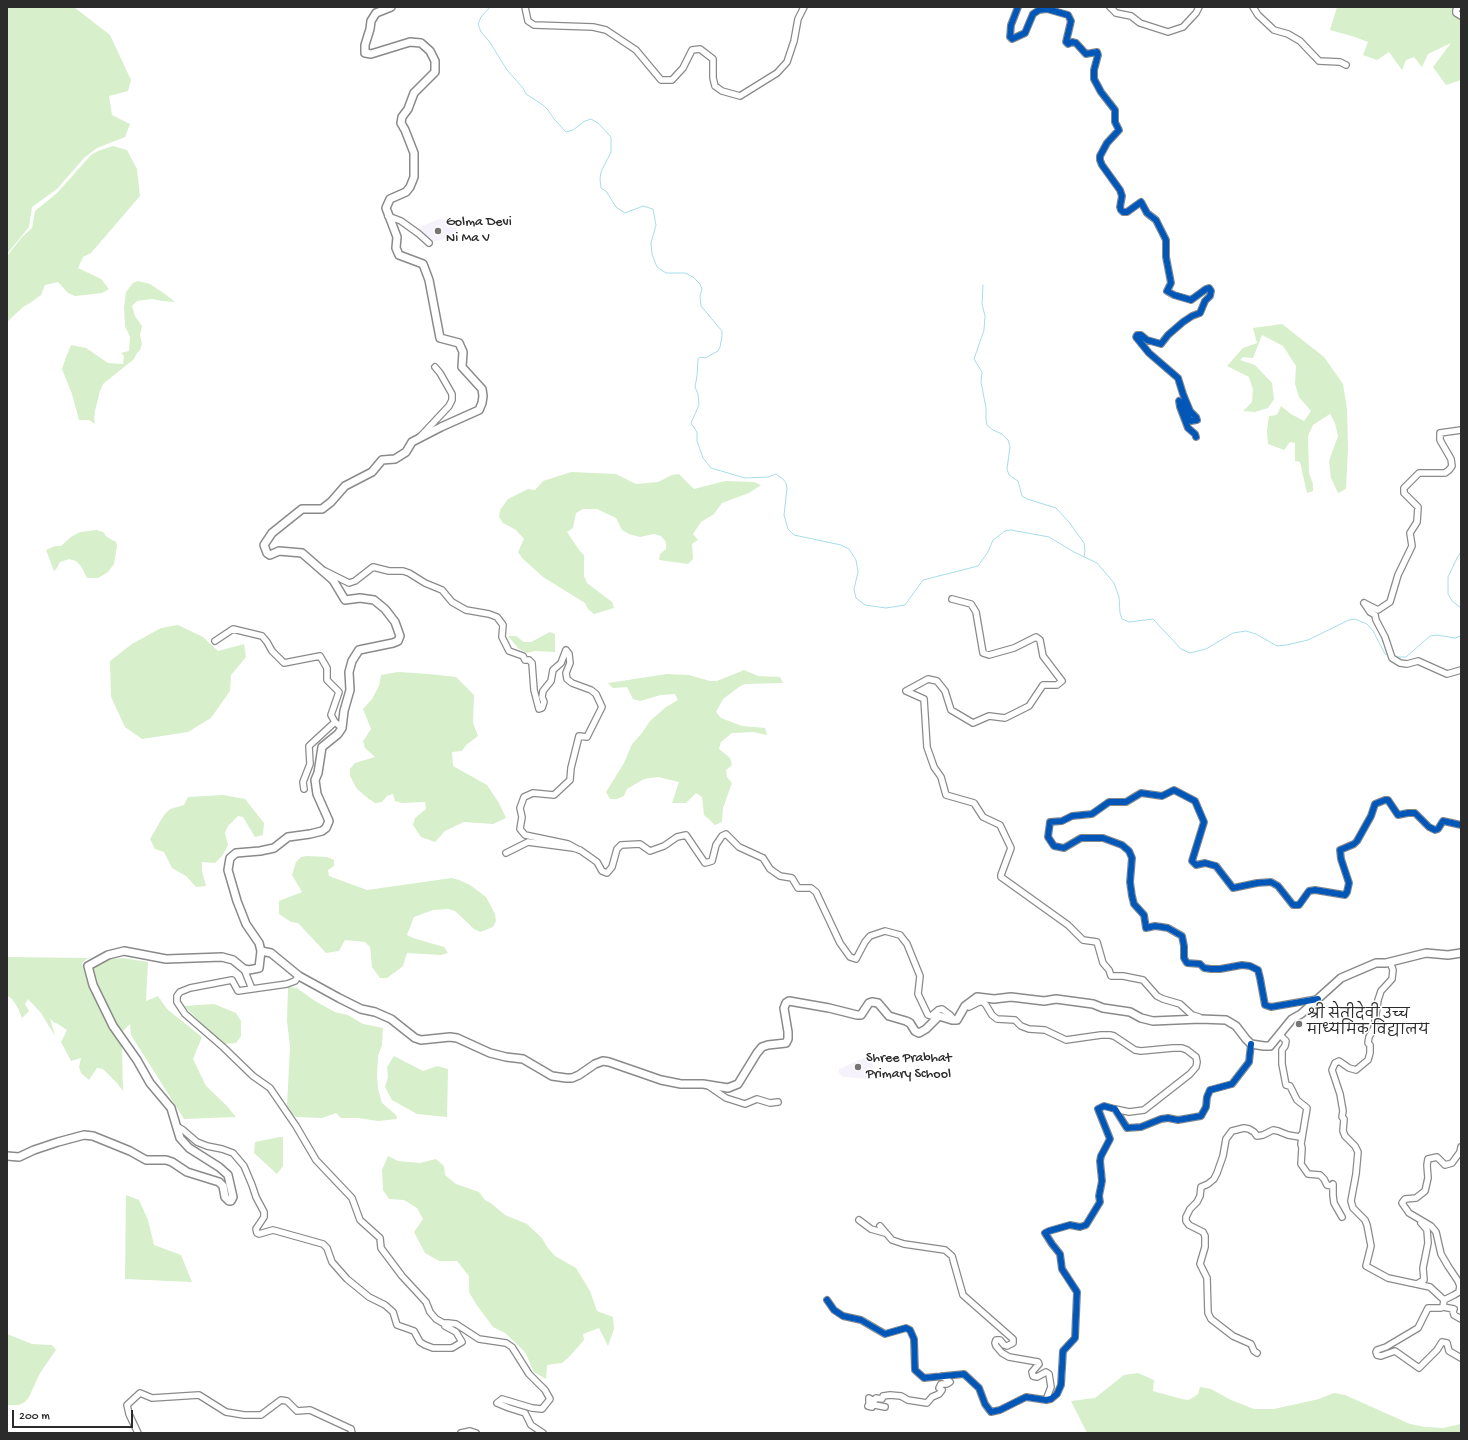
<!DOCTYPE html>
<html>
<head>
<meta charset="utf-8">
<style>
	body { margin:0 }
	#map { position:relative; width:1468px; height:1440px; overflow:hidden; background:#fff; font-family:"Gochi Hand",sans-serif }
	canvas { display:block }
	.frame { position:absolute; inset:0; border:8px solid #2b2b2b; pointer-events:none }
	.scale { position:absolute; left:12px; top:1410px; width:121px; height:18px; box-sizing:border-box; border:2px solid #2b2b2b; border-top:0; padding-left:5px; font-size:12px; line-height:14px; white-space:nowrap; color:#2b2b2b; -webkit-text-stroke:3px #fff; paint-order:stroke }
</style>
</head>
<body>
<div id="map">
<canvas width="1468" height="1440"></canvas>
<div class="frame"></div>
<div class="scale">200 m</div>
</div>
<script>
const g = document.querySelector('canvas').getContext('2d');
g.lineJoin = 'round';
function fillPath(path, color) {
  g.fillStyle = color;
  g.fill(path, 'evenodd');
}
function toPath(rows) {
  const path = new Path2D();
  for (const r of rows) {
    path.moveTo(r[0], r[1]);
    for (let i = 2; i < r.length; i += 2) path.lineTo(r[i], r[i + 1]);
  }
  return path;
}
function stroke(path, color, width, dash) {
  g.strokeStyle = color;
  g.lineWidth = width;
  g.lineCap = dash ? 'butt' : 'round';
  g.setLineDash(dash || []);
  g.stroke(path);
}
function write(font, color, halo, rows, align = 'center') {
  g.font = font + ' "Gochi Hand","Playpen Sans Deva",sans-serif';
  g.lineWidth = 3;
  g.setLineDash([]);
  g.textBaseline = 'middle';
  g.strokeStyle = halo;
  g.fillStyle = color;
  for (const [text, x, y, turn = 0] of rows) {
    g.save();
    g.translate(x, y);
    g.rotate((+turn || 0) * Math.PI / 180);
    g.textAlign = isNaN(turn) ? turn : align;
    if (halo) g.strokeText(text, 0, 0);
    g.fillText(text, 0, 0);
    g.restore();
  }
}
fillPath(toPath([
	[439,219,445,220,459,231,452,239,447,238,429,243,417,230,420,227],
	[866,1057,873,1065,871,1079,843,1077,839,1073,839,1069]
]), '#f5f2fb');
fillPath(toPath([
	[7,7,74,7,110,35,131,80,128,91,109,96,112,115,130,124,125,137,97,148,84,158,57,189,32,207,29,227,7,254],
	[1337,7,1461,7,1461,80,1446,85,1433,67,1451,43,1428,54,1422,67,1414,57,1406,60,1402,70,1389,52,1377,60,1363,55,1368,42,1355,37,1330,30],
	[113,146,127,150,137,169,140,196,91,253,83,257,78,268,101,279,109,289,102,293,75,296,68,293,58,282,45,285,41,295,30,303,23,307,7,322,7,256,22,237,32,228,35,211,57,193,91,155,98,151],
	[138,281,150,284,165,294,175,302,162,301,152,299,137,301,132,306,135,316,142,326,140,335,142,344,140,350,137,353,134,359,103,384,100,391,95,411,94,419,95,424,89,420,79,420,72,394,62,369,66,357,71,345,86,348,108,363,123,364,124,356,121,353,129,351,130,337,125,326,124,307,126,292,133,283],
	[1282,324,1324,357,1343,384,1347,409,1348,449,1346,489,1338,493,1331,478,1329,461,1338,436,1335,423,1330,414,1313,425,1308,436,1309,473,1313,484,1313,491,1307,493,1300,462,1295,461,1295,443,1290,442,1284,450,1268,444,1267,431,1269,416,1277,415,1281,406,1291,414,1304,421,1311,411,1299,397,1295,384,1296,366,1283,346,1262,335,1253,358,1243,357,1240,360,1255,365,1272,383,1274,399,1268,408,1255,412,1243,411,1252,402,1253,390,1249,377,1227,366,1243,348,1257,343,1253,328],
	[571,472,616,474,636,484,658,482,672,475,679,474,694,489,725,481,754,482,761,485,749,493,722,503,714,514,701,522,693,534,698,540,692,544,693,559,688,564,659,560,660,554,666,549,666,542,661,536,654,534,640,537,629,534,622,530,616,518,597,509,583,509,576,513,573,528,567,532,579,550,584,555,584,576,587,583,612,602,614,608,594,614,588,609,585,603,543,577,522,558,518,552,524,539,516,530,503,523,499,517,500,510,508,499,528,489,535,490,543,481],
	[97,530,103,532,107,537,116,542,117,546,114,564,108,572,98,578,87,578,81,566,76,561,69,559,60,562,57,568,54,571,46,550,55,546,61,546,71,537,80,532],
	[178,625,203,637,218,651,244,644,246,657,231,675,230,691,211,718,188,732,142,739,125,727,111,697,110,661,132,644,161,628],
	[550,632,555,634,555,652,535,651,527,653,519,649,508,636,516,636,524,642,531,642],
	[744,670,758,676,780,677,783,683,745,684,739,687,723,699,716,712,721,718,742,726,765,728,767,735,753,732,732,733,721,742,719,749,730,758,732,765,726,770,727,777,732,783,723,808,722,822,715,825,704,815,702,797,696,793,686,803,672,803,679,782,658,777,644,779,627,789,624,796,617,799,610,799,606,792,624,763,632,744,642,733,650,721,666,707,678,700,675,694,661,695,640,701,633,699,627,687,613,688,608,683,667,674,689,675,710,681,717,681],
	[398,672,429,674,456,677,474,695,473,723,478,736,466,745,462,751,452,752,453,766,487,785,499,803,506,818,493,824,464,822,445,831,435,842,421,837,413,825,415,818,426,809,425,802,402,803,395,801,393,794,387,796,382,802,375,803,369,799,357,789,350,776,350,769,355,763,375,757,365,748,363,741,371,729,363,709,372,699,379,686,381,675],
	[223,795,245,799,264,823,263,835,255,837,243,817,238,816,228,826,225,833,228,845,222,856,215,863,202,862,202,871,206,886,196,887,186,876,172,868,164,852,155,849,150,839,164,815,170,809,184,805,188,797],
	[307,856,327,857,334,860,334,866,328,870,329,876,367,890,452,878,459,880,470,885,486,897,495,914,496,921,493,927,480,932,474,929,455,911,448,909,433,910,414,917,407,935,413,938,444,947,448,953,441,955,407,953,403,966,398,970,387,978,380,978,372,967,370,947,365,942,345,940,339,951,326,953,298,923,291,922,279,914,279,901,302,892,292,875,296,862,301,857],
	[7,957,88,958,82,963,88,981,92,987,96,1000,107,1024,122,1045,123,1091,117,1083,103,1069,97,1068,89,1080,81,1073,79,1067,81,1058,71,1061,61,1042,67,1030,58,1024,53,1022,50,1018,55,1036,41,1013,28,999,25,1004,29,1011,22,1018,18,1008,12,999,8,996,7,998],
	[123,958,148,962,146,1001,158,996,167,1009,202,1037,193,1059,206,1086,227,1106,236,1117,184,1119,131,1035,130,1024,123,1031,117,1025,108,1010,104,996,98,984,93,968,98,960],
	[288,987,297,988,315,1001,335,1012,348,1015,363,1024,383,1028,382,1045,378,1056,377,1075,378,1089,382,1103,396,1115,397,1119,378,1121,358,1118,341,1118,336,1113,322,1118,296,1117,289,1111,287,1106,290,1047,287,1021],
	[214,1004,236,1013,241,1021,241,1036,236,1043,223,1044,184,1006],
	[394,1056,423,1071,437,1066,448,1069,447,1117,417,1114,392,1100,385,1087,388,1077,387,1067],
	[280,1137,283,1137,283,1166,277,1174,254,1153,255,1142],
	[388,1156,398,1161,420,1163,436,1159,444,1166,445,1175,456,1184,479,1192,485,1200,492,1204,505,1215,527,1224,542,1238,547,1247,555,1256,576,1268,590,1291,597,1311,613,1317,614,1329,608,1346,599,1328,583,1334,584,1340,570,1356,562,1363,547,1365,546,1379,534,1372,525,1352,505,1333,493,1327,476,1304,469,1292,469,1276,457,1261,439,1261,425,1253,414,1232,423,1219,417,1208,404,1200,389,1199,383,1190,382,1170],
	[126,1195,139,1200,148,1220,154,1245,181,1255,192,1282,125,1279],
	[7,1334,32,1344,52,1345,56,1350,40,1373,29,1397,25,1402,19,1405,7,1405],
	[1138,1373,1154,1380,1153,1391,1182,1399,1188,1400,1194,1397,1198,1394,1200,1387,1211,1389,1231,1400,1254,1409,1274,1409,1319,1399,1334,1393,1345,1395,1410,1424,1425,1427,1443,1428,1461,1424,1461,1433,1087,1433,1071,1401,1095,1398,1124,1375]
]), '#d7efca');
stroke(toPath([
	[490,7,481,17,478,24,481,32,489,41,507,70,523,88,526,94,543,105,548,110,554,119,566,132,573,130,585,121,591,119,598,123,611,137,611,152,601,172,600,179,601,188,606,191,616,207,625,213,643,206,653,209,656,225,651,243,652,254,657,267,666,273,685,273,693,277,700,284,702,289,700,296,701,306,722,331,722,336,720,347,718,351,707,357,706,358,700,357,698,359,697,376,695,387,698,394,699,405,691,423,697,432,697,441,703,458,711,468,745,478,768,477,776,474,783,479,786,483,787,488,784,515,788,529,794,535,841,545,849,549,856,560,858,572,854,589,856,598,865,605,886,608,905,605,923,580,978,566,988,552,993,540,1005,531,1011,530,1049,537,1074,552,1097,563,1114,583,1119,597,1120,613,1122,619,1129,622,1153,619,1181,649,1190,653,1206,649,1233,633,1246,631,1256,634,1277,646,1286,645,1308,640,1349,620,1355,619,1367,624,1373,631,1385,654,1389,656],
	[983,285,982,304,985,316,984,330,974,359,982,372,981,382,986,408,986,419,987,425,993,430,1002,434,1008,440,1010,447,1007,469,1009,475,1018,481,1022,496,1027,499,1056,508,1069,522,1084,543,1085,551,1084,557],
	[1461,552,1457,558,1448,577,1448,594,1452,601,1461,608],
	[1396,657,1406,657,1430,636,1437,635,1455,638,1461,636]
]), '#a6dde8', 1);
const minor = toPath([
	[525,7,528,21,534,25,593,27,606,30,636,50,661,80,672,80,683,68,692,50,700,49,713,59,713,78,715,86,722,91,740,96,777,73,787,62,794,41,798,19,804,7],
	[1018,7,1011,25,1010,37,1012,39,1025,33,1033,14,1039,10,1047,9,1068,15,1071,21,1066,42,1068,44,1072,42,1076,43,1086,54,1097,52,1098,55,1094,70,1094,79,1101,92,1115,110,1115,122,1119,130,1107,143,1100,156,1100,160,1102,165,1120,190,1122,196,1120,207,1121,210,1123,212,1127,212,1141,202,1147,213,1156,220,1166,240,1166,257,1171,283,1167,291,1174,295,1191,300,1206,289,1209,288,1211,291,1210,296,1205,301,1200,313,1192,316,1183,322,1168,335,1161,344,1147,340,1141,335,1137,335,1136,337,1149,353,1178,378,1183,394,1190,411,1196,417,1197,420,1191,421,1187,416,1182,403,1179,401,1180,407,1188,428,1195,434,1196,437],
	[1110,7,1116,13,1131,16,1140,23,1168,32,1183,27,1196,13,1199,7],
	[1253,7,1258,15,1274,30,1288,34,1300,41,1319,61,1340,62,1346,65],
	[1459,7,1456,10,1456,13,1461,16],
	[388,216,401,221,419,234,429,243],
	[420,437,449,406,452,400,452,394,440,373,435,367],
	[325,571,349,583,355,581,373,567,389,571,403,571,409,573,425,583,442,590,452,602,466,610,489,614,497,617,503,625,502,637,509,651,523,656,525,660,529,660,532,663,534,690,539,709,542,708,544,702,542,697,543,691,551,681,553,670,561,663,566,650,569,654,570,663,566,673,567,679,572,683,591,690,596,694,602,707,587,737,579,736,571,768,570,780,554,795,533,793,524,797,520,808,522,817,520,829,525,835,568,844,579,850],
	[952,599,971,604,976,612,983,653,989,655,1014,648,1036,637,1040,640,1043,656,1062,681,1057,685,1043,685,1029,706,1005,718,989,716,973,723,951,710,945,691,937,681,928,679,906,691,924,699,927,747,934,767,941,777,946,795,974,803,983,817,1000,825,1011,848,1001,875,1001,877,1068,925,1083,940,1097,942,1103,963,1109,970,1111,976,1123,976,1143,980,1157,996,1163,999,1180,1004,1192,1015,1199,1017],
	[1364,603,1378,610,1390,602,1398,575,1412,546,1410,533,1417,522,1418,507,1404,493,1404,488,1419,473,1445,473,1449,470,1452,466,1451,459,1440,440,1440,433,1461,430],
	[1364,603,1370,612,1375,615,1376,620,1385,637,1392,658,1400,663,1407,664,1418,661,1447,674,1461,670],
	[215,641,233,629,262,636,267,642,272,651,284,663,320,656,327,668,327,680,339,692,331,715,335,722,342,728],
	[304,789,303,782,310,764,309,746,335,722],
	[506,853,528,842,573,848,580,850,597,862,602,871,607,873,612,867,617,849,621,845,640,844,650,851,664,846,677,837,686,835,705,863,712,861,716,845,722,836,726,834,739,847,763,858,770,869,780,876,792,878,798,888,811,888,816,892,840,943,850,957,856,959,865,942,870,936,885,931,900,935,907,944,920,976,918,994,928,1015,931,1016,938,1010,942,1009,950,1015,954,1020],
	[1390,962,1393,970,1392,979,1381,991,1378,1000,1374,1028,1369,1037,1368,1043,1370,1045,1370,1053,1368,1060,1356,1070,1349,1068,1339,1061,1335,1063,1332,1070,1340,1094,1343,1111,1342,1117,1344,1119,1343,1131,1345,1136,1355,1146,1358,1152,1356,1174,1351,1201,1353,1208,1365,1220,1367,1225,1371,1246,1366,1266,1388,1278,1430,1287,1444,1300,1443,1307],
	[244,969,252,989,238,991,232,980,190,988,180,992,177,996,177,1002,185,1014,223,1047,253,1076,270,1088,296,1126,316,1160,352,1198,360,1220,380,1238,381,1248,402,1276,426,1302,430,1312,436,1319,443,1323,448,1323],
	[252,989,287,984,295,981,299,976],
	[1317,999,1271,1007,1265,1005,1260,978,1258,970,1250,966,1242,965,1220,969,1211,969,1204,968,1200,964,1187,963,1184,958,1184,946,1182,936,1168,928,1162,927,1155,926,1146,928,1144,915,1134,904,1132,896,1130,882,1132,858,1129,851,1122,845,1103,838,1081,838,1064,848,1054,846,1048,837,1050,822,1062,821,1072,816,1092,814,1109,802,1126,802,1141,793,1162,796,1174,790,1195,801,1204,822,1192,861,1196,865,1205,863,1216,866,1233,888,1257,883,1271,882,1278,886,1293,905,1299,905,1309,891,1315,890,1345,895,1347,892,1349,883,1341,859,1340,850,1354,844,1357,841,1371,816,1375,804,1385,800,1388,800,1398,815,1408,813,1415,813,1429,827,1435,830,1438,829,1443,821,1461,825],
	[969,1007,979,1002,983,1002,986,1005,992,1015,997,1019,1015,1020,1021,1026,1029,1029,1045,1030,1066,1040,1101,1035,1110,1035,1114,1036,1135,1050,1141,1051,1173,1048,1182,1048,1187,1050,1196,1057,1197,1062,1196,1067,1190,1074,1144,1110,1129,1112,1115,1109],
	[1280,1035,1286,1041,1285,1046,1282,1050,1282,1064,1286,1085,1290,1086,1297,1100,1307,1108,1301,1144,1302,1148,1301,1164,1308,1174,1320,1175,1324,1179,1327,1185,1332,1186,1333,1184,1333,1195,1334,1203,1342,1217],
	[707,1085,726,1098,745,1104,757,1099,770,1103,778,1102],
	[176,1126,183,1130,197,1142,207,1146,222,1149,233,1153,244,1166,252,1185,256,1197,264,1212,264,1217,256,1229,257,1233,259,1234,273,1230,323,1244,327,1248,332,1262,347,1279,369,1297,385,1305,393,1312,397,1325,414,1331,420,1342,425,1345,433,1348,452,1348,462,1342,456,1332,445,1326,448,1323,456,1324,479,1339,506,1343,512,1347,529,1374,545,1390,550,1399,542,1409,532,1408,502,1399,497,1403,509,1408,525,1413,531,1425,543,1433],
	[859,1220,871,1229,885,1233],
	[880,1226,892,1240,904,1244,945,1250,952,1256,963,1295,1013,1339,1013,1343,1007,1346,1004,1345,1000,1340,996,1340,995,1343,996,1346,1002,1353,1009,1357,1038,1362,1039,1364,1032,1372,1033,1376,1037,1377,1046,1372,1049,1374,1051,1387,1046,1400],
	[1417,1284,1424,1280,1423,1268,1428,1243,1427,1230,1421,1223],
	[827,1300,834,1310,843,1316,861,1320,885,1334,906,1328,910,1330,914,1339,915,1370,924,1378,964,1374,979,1388,985,1404,991,1412,1000,1410,1026,1397,1046,1400,1051,1399,1057,1394,1061,1385,1063,1351,1075,1338,1077,1292,1062,1269,1060,1254,1052,1244,1045,1233,1049,1231,1070,1225,1080,1227,1086,1225,1100,1202,1099,1196,1102,1181,1100,1161,1101,1156,1110,1139,1098,1109,1104,1106,1115,1109,1127,1128,1141,1127,1161,1119,1168,1118,1178,1120,1201,1116,1206,1107,1207,1097,1210,1090,1232,1084,1249,1062,1251,1044],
	[1444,1300,1454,1295,1459,1292,1460,1286,1458,1281,1448,1266,1441,1254,1436,1232,1431,1226,1409,1213,1402,1203,1405,1199,1416,1198,1425,1191,1428,1178,1427,1165,1428,1159,1437,1157,1445,1165,1452,1163,1460,1152,1461,1147],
	[1461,1319,1454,1315,1453,1311,1454,1309,1443,1307,1441,1308,1428,1308,1418,1328,1386,1347,1377,1350,1376,1352,1377,1355,1381,1356,1395,1351,1419,1368,1437,1350,1442,1342,1447,1343,1449,1351,1461,1358],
	[1257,1353,1254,1351,1251,1344,1233,1336,1211,1319,1208,1313,1207,1278,1200,1264,1205,1247,1205,1236,1203,1232,1189,1225,1186,1221,1186,1217,1190,1209,1197,1202,1200,1196,1201,1187,1208,1184,1214,1179,1217,1173,1223,1156,1226,1139,1232,1131,1244,1128,1249,1129,1254,1132,1257,1136,1263,1135,1273,1130,1278,1131,1288,1135,1300,1137,1302,1134],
	[870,1401,875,1405,885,1407],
	[868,1406,872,1407,869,1403,869,1398,874,1401,876,1398,882,1399,883,1396,890,1395,901,1396,908,1400,927,1403,932,1397,939,1394,942,1390,939,1388,941,1384,947,1384,950,1382,942,1376],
	[138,1433,129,1414,127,1405,140,1393,152,1398,199,1395,226,1412,244,1415,261,1415,281,1400,287,1401,297,1411,310,1410,351,1429,352,1433],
	[461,1433,470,1431,476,1433]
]);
const major = toPath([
	[261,951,271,953,299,976,339,998,361,1009,375,1012,391,1019,415,1038,421,1040,450,1037,457,1038,490,1053,506,1057,523,1059,552,1076,566,1078,572,1078,579,1075,595,1064,603,1061,609,1062,661,1080,681,1084,703,1084,728,1088,738,1084,757,1053,762,1047,768,1045,786,1043,788,1039,788,1032,784,1008,786,1003,789,1001,829,1008,857,1015,861,1015,869,1003,872,1002,878,1003,889,1016,906,1021,910,1023,915,1031,919,1033,926,1029,939,1016,952,1020,957,1020,965,1006,977,997,994,999,1011,997,1044,1001,1056,999,1093,1004,1103,1008,1130,1012,1141,1018,1153,1021,1200,1019,1226,1020,1236,1026,1246,1039,1251,1044,1264,1046,1270,1046,1292,1019,1301,1014,1341,978,1376,963,1386,963,1426,953,1448,955,1461,953],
	[7,1156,19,1157,34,1150,58,1142,84,1135,93,1136,130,1151,146,1160,166,1160,172,1162,187,1172,219,1182,223,1186,225,1197,229,1201,231,1201,233,1197,228,1175,219,1167,189,1148,180,1138,171,1108,150,1083,137,1060,113,1026,93,985,88,966,108,955,124,951,166,959,222,957,233,960,244,969,249,970,259,968,261,951,259,943,246,924,237,901,228,870,230,858,236,853,260,851,274,848,288,837,310,834,322,831,326,828,329,821,317,794,315,780,318,773,322,747,338,734,342,728,344,711,350,690,349,672,352,661,359,650,393,643,398,641,400,636,395,622,385,609,374,600,360,598,345,600,333,580,302,553,279,551,270,555,267,553,264,545,272,533,302,509,322,509,331,502,345,486,372,472,382,460,395,459,406,452,412,442,441,427,479,410,482,403,483,396,482,389,462,367,463,352,459,343,440,338,429,280,423,264,399,255,396,248,397,237,386,208,390,199,406,192,410,187,414,177,414,153,405,130,401,123,402,117,408,109,414,93,435,72,435,61,430,51,421,43,410,42,371,54,365,53,365,45,370,29,371,21,376,13,391,7]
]);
stroke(minor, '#8a8a8a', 8);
stroke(major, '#8a8a8a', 10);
stroke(minor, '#fff', 5.5);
stroke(major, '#fff', 7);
stroke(toPath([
	[1018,7,1011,25,1010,37,1012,39,1025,33,1033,14,1039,10,1047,9,1068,15,1071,21,1066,42,1068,44,1072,42,1076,43,1086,54,1097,52,1098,55,1094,70,1094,79,1101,92,1115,110,1115,122,1119,130,1107,143,1100,156,1100,160,1102,165,1120,190,1122,196,1120,207,1121,210,1123,212,1127,212,1141,202,1147,213,1156,220,1166,240,1166,257,1171,283,1167,291,1174,295,1191,300,1206,289,1209,288,1211,291,1210,296,1205,301,1200,313,1192,316,1183,322,1168,335,1161,344,1147,340,1141,335,1137,335,1136,337,1149,353,1178,378,1183,394,1190,411,1196,417,1197,420,1191,421,1187,416,1182,403,1179,401,1180,407,1188,428,1195,434,1196,437],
	[1318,999,1271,1007,1265,1005,1260,978,1258,970,1250,966,1242,965,1220,969,1211,969,1204,968,1200,964,1187,963,1184,958,1184,946,1182,936,1168,928,1162,927,1155,926,1146,928,1144,915,1134,904,1132,896,1130,882,1132,858,1129,851,1122,845,1103,838,1081,838,1064,848,1054,846,1048,837,1050,822,1062,821,1072,816,1092,814,1109,802,1126,802,1141,793,1162,796,1174,790,1195,801,1204,822,1192,861,1196,865,1205,863,1216,866,1233,888,1257,883,1271,882,1278,886,1293,905,1299,905,1309,891,1315,890,1345,895,1347,892,1349,883,1341,859,1340,850,1354,844,1357,841,1371,816,1375,804,1385,800,1388,800,1398,815,1408,813,1415,813,1429,827,1435,830,1438,829,1443,821,1461,825],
	[827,1300,834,1310,843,1316,861,1320,885,1334,906,1328,910,1330,914,1339,915,1370,924,1378,964,1374,979,1388,985,1404,991,1412,1000,1410,1026,1397,1046,1400,1051,1399,1057,1394,1061,1385,1063,1351,1075,1338,1077,1292,1062,1269,1060,1254,1052,1244,1045,1233,1049,1231,1070,1225,1080,1227,1086,1225,1100,1202,1099,1196,1102,1181,1100,1161,1101,1156,1110,1139,1098,1109,1104,1106,1115,1109,1127,1128,1141,1127,1161,1119,1168,1118,1178,1120,1201,1116,1206,1107,1207,1097,1210,1090,1232,1084,1249,1062,1251,1044]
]), '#0057b8', 6);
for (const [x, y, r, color] of [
	[438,231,4,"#757575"],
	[1299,1024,4,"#757575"],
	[858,1067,4,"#757575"]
]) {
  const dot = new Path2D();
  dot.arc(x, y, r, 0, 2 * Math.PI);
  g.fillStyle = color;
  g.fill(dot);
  stroke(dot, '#fff', 1.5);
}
write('14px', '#2b2b2b', '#fff', [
	["Golma Devi",446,223],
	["Ni Ma V",446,239],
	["श्री सेतीदेवी उच्च",1307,1016],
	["माध्यमिक विद्यालय",1307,1032],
	["Shree Prabhat",866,1059],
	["Primary School",866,1075]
], 'left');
</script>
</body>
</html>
